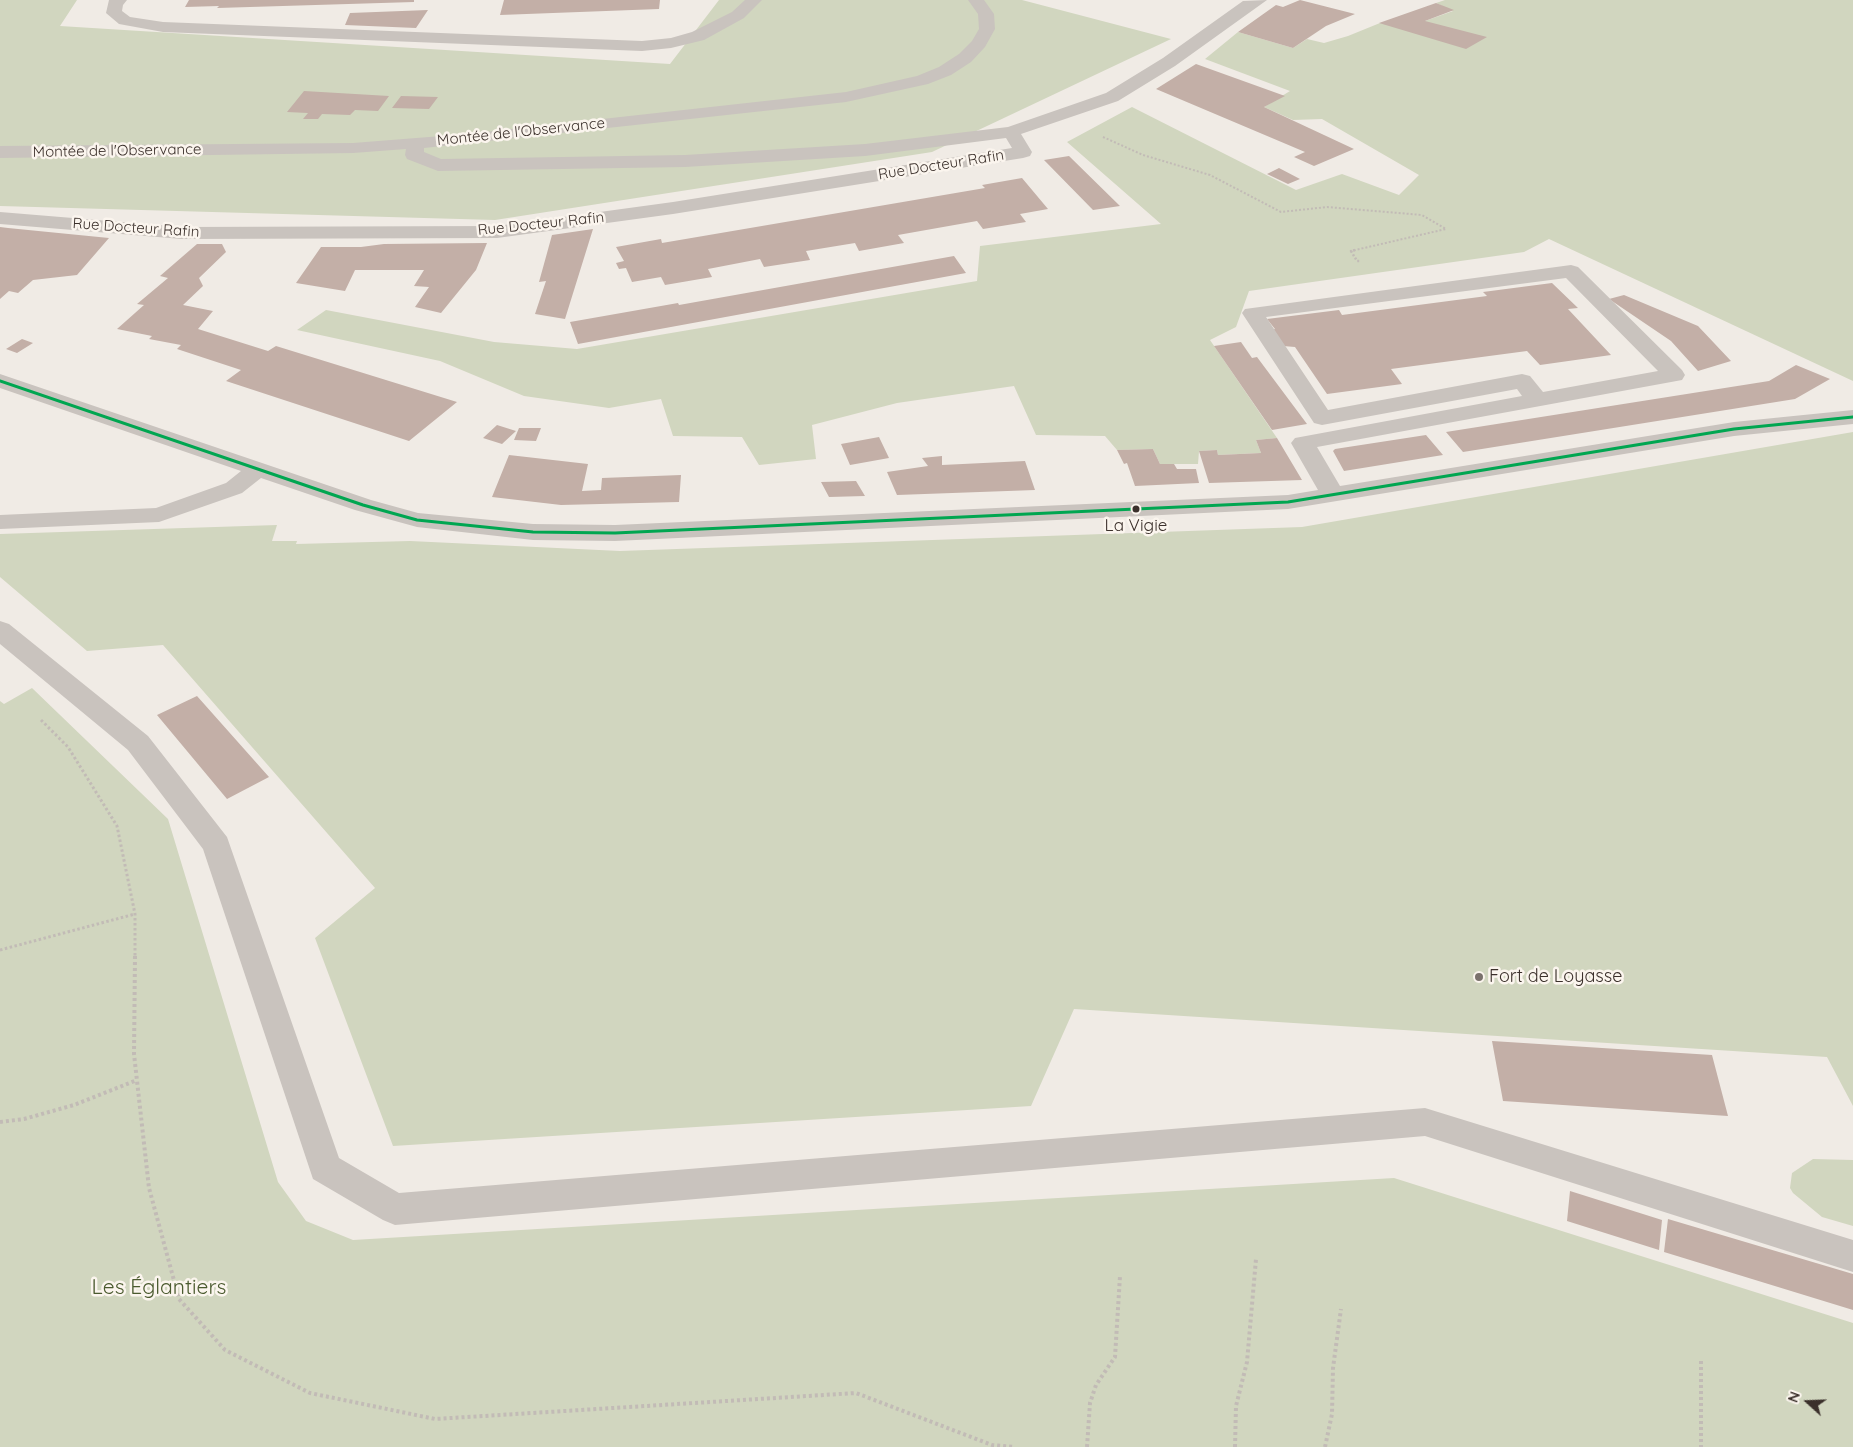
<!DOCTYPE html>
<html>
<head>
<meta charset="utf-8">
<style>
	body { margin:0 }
	#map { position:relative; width:1853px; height:1447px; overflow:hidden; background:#f0ebe5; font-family:Quicksand,sans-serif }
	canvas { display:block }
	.north { position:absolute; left:1783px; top:1377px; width:50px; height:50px; -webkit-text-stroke:4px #fbf5ee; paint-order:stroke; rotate:290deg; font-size:14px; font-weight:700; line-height:20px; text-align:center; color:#3b302b }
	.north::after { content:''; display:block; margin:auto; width:18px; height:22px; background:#3b302b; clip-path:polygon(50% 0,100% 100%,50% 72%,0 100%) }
</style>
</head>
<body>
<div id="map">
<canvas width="1853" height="1447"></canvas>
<div class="north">N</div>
</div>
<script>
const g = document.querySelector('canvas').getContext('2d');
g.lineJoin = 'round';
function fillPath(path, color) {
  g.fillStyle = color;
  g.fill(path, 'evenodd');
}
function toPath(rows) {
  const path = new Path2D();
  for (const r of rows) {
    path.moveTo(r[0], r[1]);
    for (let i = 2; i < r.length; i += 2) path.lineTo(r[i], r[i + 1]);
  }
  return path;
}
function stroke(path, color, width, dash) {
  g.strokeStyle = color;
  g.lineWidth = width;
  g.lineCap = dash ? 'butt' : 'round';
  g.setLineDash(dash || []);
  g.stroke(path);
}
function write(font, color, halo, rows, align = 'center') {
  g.font = font + ' Quicksand,sans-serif';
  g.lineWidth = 5;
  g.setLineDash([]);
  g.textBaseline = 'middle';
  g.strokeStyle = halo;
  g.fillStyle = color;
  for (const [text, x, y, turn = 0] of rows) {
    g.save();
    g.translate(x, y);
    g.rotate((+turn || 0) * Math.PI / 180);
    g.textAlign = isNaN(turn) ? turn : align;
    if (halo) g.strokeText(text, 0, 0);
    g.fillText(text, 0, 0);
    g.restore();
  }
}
fillPath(toPath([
	[0,0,77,0,60,26,670,64,719,0,1022,0,1171,39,932,152,495,220,0,206],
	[1445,0,1853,0,1853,381,1549,239,1524,252,1249,291,1236,327,1210,340,1277,438,1256,440,1261,453,1218,455,1217,450,1199,451,1198,464,1160,464,1153,449,1117,450,1105,436,1036,435,1014,386,897,403,812,425,816,459,759,465,742,437,673,436,661,399,609,408,524,396,440,361,297,330,326,310,494,342,577,349,977,281,980,246,1161,224,1067,142,1132,107,1296,190,1342,174,1399,195,1419,175,1322,119,1293,120,1264,107,1290,91,1205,59,1238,32,1293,48,1307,39,1324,43,1348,36,1380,23,1425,21,1453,11,1436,3],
	[1853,432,1853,1106,1827,1057,1074,1009,1031,1106,393,1146,315,938,375,888,163,645,87,651,0,577,0,534,277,525,272,541,297,541,296,544,410,541,620,551,1302,527],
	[32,688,168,819,278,1182,306,1221,353,1240,1394,1178,1853,1323,1853,1447,0,1447,0,701,4,704],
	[1813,1159,1853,1160,1853,1226,1822,1217,1793,1193,1790,1188,1792,1173]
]), '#d1d6bf');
fillPath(toPath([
	[189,0,414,0,414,2,217,8,219,6,185,7],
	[504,0,660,0,659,9,500,15],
	[1300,0,1355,14,1326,26,1293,48,1238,32,1276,5,1283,7],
	[1436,3,1454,10,1425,21,1487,37,1466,49,1379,23],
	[428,10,416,28,345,25,350,13],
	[1196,64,1285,96,1264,107,1354,149,1314,166,1294,157,1305,152,1156,89],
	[304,91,389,96,378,111,355,110,350,115,322,114,318,119,303,119,308,113,287,112],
	[401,96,438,97,429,109,392,108],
	[1069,156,1120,206,1093,210,1044,160],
	[1279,168,1300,179,1288,184,1267,174],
	[1022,178,1048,209,1020,214,1026,222,983,229,977,221,898,235,904,243,859,251,855,243,806,251,810,260,764,267,760,259,708,269,712,277,665,285,661,277,632,282,626,268,619,269,616,263,624,261,616,247,661,239,662,243,985,188,982,185],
	[0,227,8,228,109,238,77,275,33,280,18,293,9,291,0,299],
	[593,229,565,319,535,314,546,281,539,282,552,235],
	[487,243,476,270,441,313,415,307,429,287,414,286,424,270,355,270,345,291,296,283,321,247,361,247,384,244],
	[197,244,222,244,226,252,199,278,203,286,183,305,213,311,198,329,268,351,276,346,457,402,409,441,226,381,241,370,177,349,181,345,149,339,152,336,117,329,144,305,137,304,168,278,160,276],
	[954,256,966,273,578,344,570,322,678,303,679,305],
	[1552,283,1578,308,1568,309,1611,355,1540,365,1527,351,1391,369,1402,384,1327,394,1295,347,1283,346,1271,330,1275,329,1267,319,1339,310,1342,315,1487,296,1483,292],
	[1624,295,1698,326,1731,361,1698,371,1671,341,1609,299],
	[22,339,33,343,17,353,6,349],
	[1241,342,1252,358,1257,357,1307,424,1272,430,1214,346],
	[1796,365,1830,379,1795,399,1463,452,1446,432,1769,381],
	[497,425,516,431,502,444,483,438],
	[519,428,541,428,536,441,514,440],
	[1426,435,1443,455,1344,471,1333,451,1335,449],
	[879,437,889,458,850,465,841,444],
	[1277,438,1302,480,1209,483,1199,451,1217,450,1218,455,1261,453,1256,440],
	[1153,449,1160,464,1174,464,1177,469,1196,469,1199,483,1135,486,1127,463,1124,464,1117,450],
	[509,455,588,464,582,491,601,490,602,478,681,475,679,502,561,505,492,497],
	[942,456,942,465,1025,461,1035,490,897,495,887,472,928,466,922,458],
	[856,481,865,496,829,497,821,482],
	[197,696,269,777,227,799,157,715],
	[1492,1041,1712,1055,1728,1116,1503,1101],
	[1570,1191,1662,1220,1659,1250,1567,1221],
	[1668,1219,1853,1274,1853,1310,1664,1252]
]), '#c3afa7');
stroke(toPath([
	[1103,137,1143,155,1210,175,1281,212,1327,207,1422,215,1446,229,1351,251]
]), '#c2bbb6', 2, [2, 2]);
stroke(toPath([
	[1355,250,1351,251,1357,261,1361,261]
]), '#c2bbb6', 2.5, [2, 2]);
stroke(toPath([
	[41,720,68,747,117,826,135,914,135,957],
	[0,950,135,914]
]), '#c2bbb6', 3, [2.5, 2.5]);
stroke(toPath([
	[135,956,134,1054,149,1188,179,1299,225,1350,310,1393,435,1419,856,1393,992,1445,1015,1447],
	[0,1122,24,1119,74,1105,137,1080],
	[1701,1361,1701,1447],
	[1087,1447,1090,1403,1096,1385,1115,1357,1120,1276],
	[1235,1447,1236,1406,1247,1362,1256,1259],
	[1325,1447,1332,1414,1333,1368,1341,1309]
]), '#c2bbb6', 4, [3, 3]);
fillPath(toPath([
	[109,0,127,0,123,5,122,11,130,17,163,22,642,41,671,38,692,32,732,12,745,0,762,0,744,18,704,40,671,48,642,51,163,32,119,24,106,13,109,0],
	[968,0,984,0,994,14,995,29,985,47,971,62,951,75,928,84,846,102,424,148,424,152,441,159,685,155,865,144,1008,127,1106,93,1163,58,1243,1,1267,0,1175,66,1118,101,1021,134,1032,152,1030,156,1023,158,673,214,497,238,182,239,0,224,0,212,182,227,497,226,673,202,1012,148,1006,138,865,156,685,167,438,171,407,159,405,155,406,149,353,153,0,158,0,146,353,143,467,134,846,92,917,76,939,67,959,54,972,41,979,29,978,14,968,0],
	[1571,265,1578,267,1682,370,1685,375,1682,380,1317,447,1340,486,1734,422,1853,410,1853,424,1734,436,1288,509,615,541,533,540,417,527,355,510,261,478,242,493,159,522,0,529,0,515,156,508,226,483,241,471,0,388,0,374,371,500,418,513,533,524,615,525,1288,495,1318,490,1291,443,1295,438,1522,396,1517,389,1322,425,1314,423,1242,313,1245,309,1571,265],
	[1566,278,1658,371,1543,392,1530,376,1522,374,1328,410,1266,317,1566,278],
	[0,621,9,624,148,736,227,837,339,1158,399,1193,1425,1108,1853,1240,1853,1272,1425,1136,395,1225,383,1220,313,1179,203,849,128,750,0,644,0,621]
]), '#c9c3be');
stroke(toPath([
	[0,381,363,505,417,520,533,532,615,533,1288,502,1734,429,1853,417]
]), '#00a651', 3);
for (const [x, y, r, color] of [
	[1136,509,4.5,"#3b302b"],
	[1479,977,5,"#7a716c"]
]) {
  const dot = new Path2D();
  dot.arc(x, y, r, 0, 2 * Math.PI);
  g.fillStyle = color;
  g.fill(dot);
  stroke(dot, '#fbf5ee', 2);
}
write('15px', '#3b302b', '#fbf5ee', [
	["Montée de l'Observance",521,132,-6],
	["Montée de l'Observance",117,151,-1],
	["Rue Docteur Rafin",941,165,-9],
	["Rue Docteur Rafin",541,224,-6],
	["Rue Docteur Rafin",136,228,4]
]);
write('17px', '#3b302b', '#fbf5ee', [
	["La Vigie",1136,526]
]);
write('18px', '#3b302b', '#fbf5ee', [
	["Fort de Loyasse",1489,977]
], 'left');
write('21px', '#4a5a2e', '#fbf5ee', [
	["Les Églantiers",159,1288]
]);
</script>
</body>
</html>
